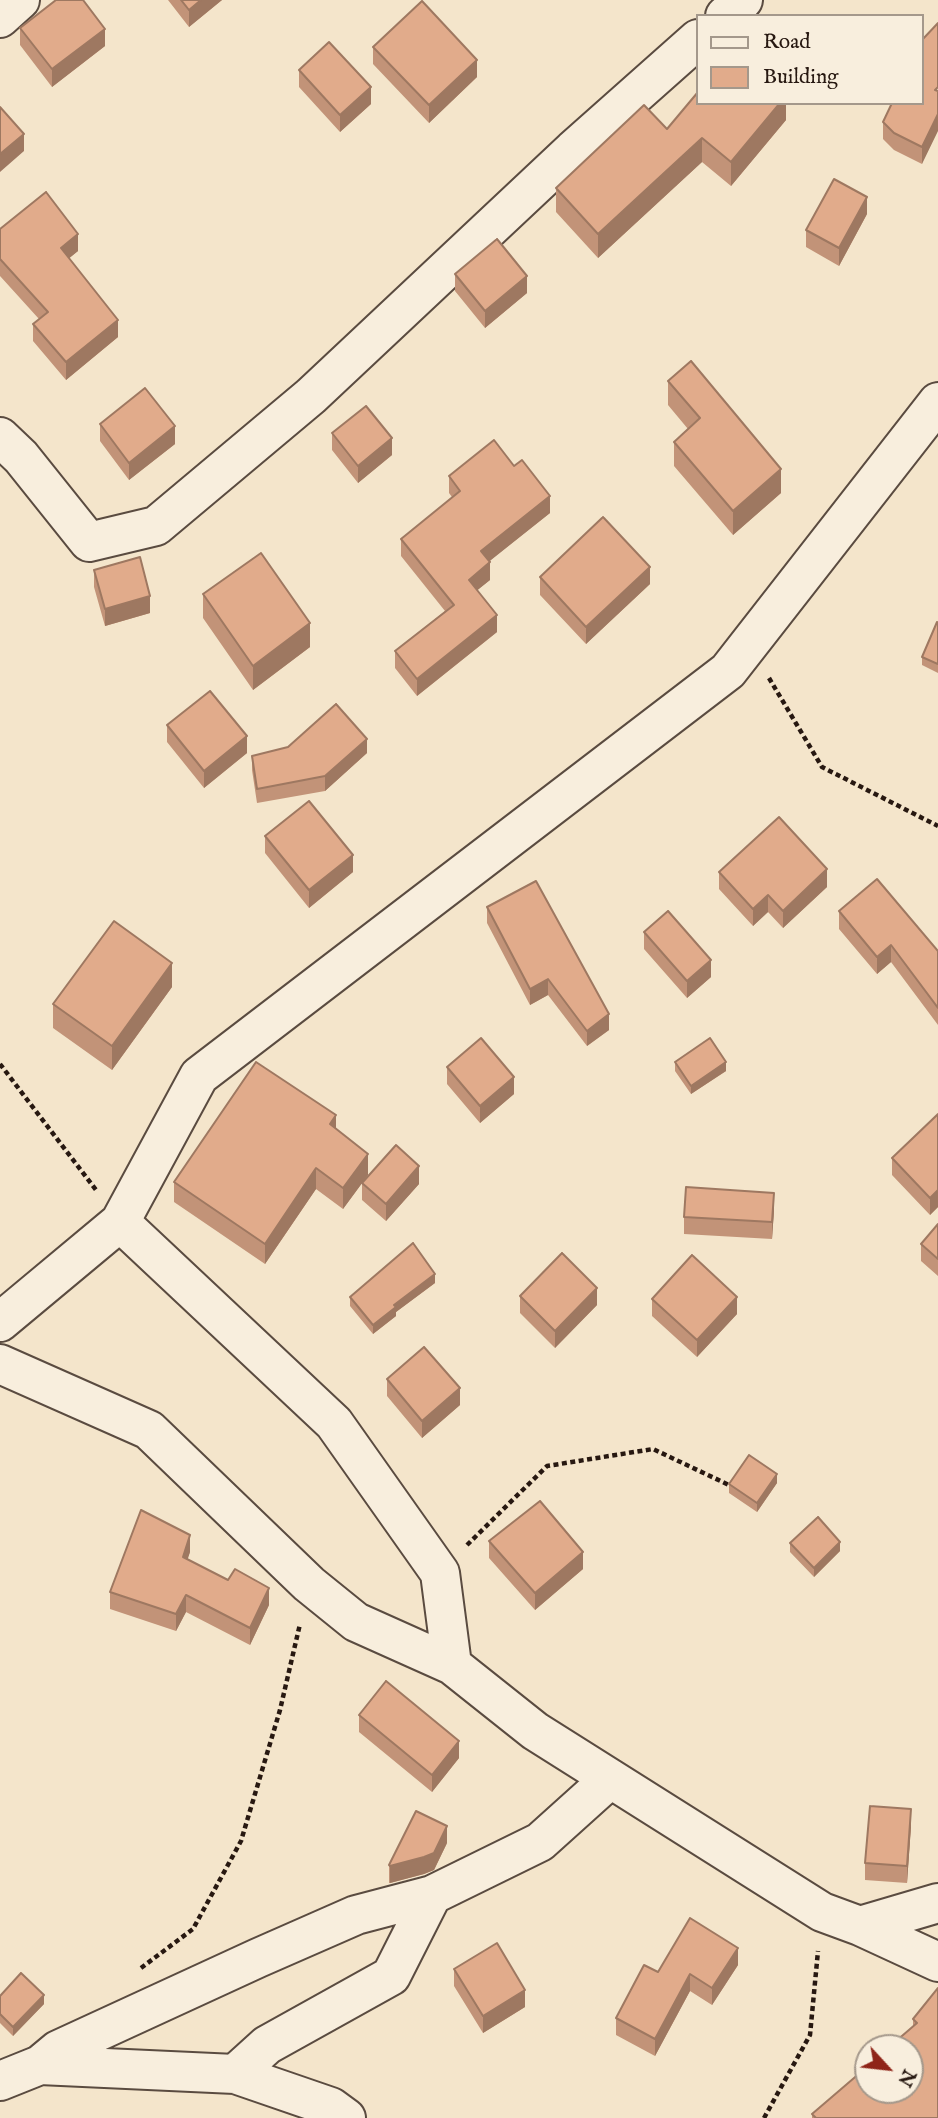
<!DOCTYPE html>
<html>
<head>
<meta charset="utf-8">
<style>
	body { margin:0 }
	#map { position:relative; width:938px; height:2118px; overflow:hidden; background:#f4e5cb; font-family:"IM FELL English",serif }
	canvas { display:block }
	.legend { position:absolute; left:696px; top:14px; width:228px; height:91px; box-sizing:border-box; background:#f8eedd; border:2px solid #a4988b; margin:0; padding:9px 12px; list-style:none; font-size:21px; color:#271811 }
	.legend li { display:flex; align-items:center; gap:14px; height:35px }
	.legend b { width:35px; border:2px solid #a4988b }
	.north { position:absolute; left:854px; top:2034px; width:70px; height:70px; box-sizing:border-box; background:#f8eedd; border:2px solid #a4988b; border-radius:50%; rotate:117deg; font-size:19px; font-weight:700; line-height:28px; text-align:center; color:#271811 }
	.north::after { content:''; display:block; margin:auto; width:24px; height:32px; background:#8f2418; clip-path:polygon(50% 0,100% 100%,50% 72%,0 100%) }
</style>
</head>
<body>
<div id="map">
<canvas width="938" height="2118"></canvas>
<ul class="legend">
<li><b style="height:9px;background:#f8eedd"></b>Road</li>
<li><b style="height:19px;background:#e1ab8b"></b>Building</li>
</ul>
<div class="north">N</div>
</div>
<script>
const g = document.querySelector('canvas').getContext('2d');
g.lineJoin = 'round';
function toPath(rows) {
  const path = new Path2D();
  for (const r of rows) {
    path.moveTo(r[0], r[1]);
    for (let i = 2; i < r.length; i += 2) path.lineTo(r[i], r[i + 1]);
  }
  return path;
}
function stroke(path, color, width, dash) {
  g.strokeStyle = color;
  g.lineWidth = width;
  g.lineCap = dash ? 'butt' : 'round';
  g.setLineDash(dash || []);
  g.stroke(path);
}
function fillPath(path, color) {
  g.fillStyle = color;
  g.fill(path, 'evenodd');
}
const minor = toPath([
	[725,16,743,0],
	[0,18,20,0],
	[0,437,21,457,89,542,156,526,311,396,573,150,698,39],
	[120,1222,199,1076,728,671,938,402],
	[0,1322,120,1222,334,1423,440,1573,452,1665,535,1731,822,1912,860,1926,938,1903],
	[0,1364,149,1430,309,1584,356,1622,452,1665],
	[860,1926,938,1962],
	[40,2065,235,2074,331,2107,346,2118],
	[235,2074,267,2045,391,1976,432,1895],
	[0,2081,40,2065,58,2050,258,1958,356,1915,432,1895,540,1842,610,1779]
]);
stroke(minor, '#5a4b40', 42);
stroke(toPath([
	[769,678,822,767,938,826],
	[0,1064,96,1190],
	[467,1545,547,1466,653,1449,729,1485],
	[141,1968,193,1929,241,1841,280,1710,300,1624],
	[764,2118,810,2035,818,1951]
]), '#271811', 4.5, [5, 3.5]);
stroke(minor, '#f8eedd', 38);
fillPath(toPath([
	[168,0,222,0,189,27],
	[938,23,922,164,894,150,883,139,883,122],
	[20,28,105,46,52,87,20,45],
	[373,47,477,77,429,123,373,64],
	[299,70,371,104,340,132,299,87],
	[786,103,786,120,731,186,702,162,598,258,556,212,556,188,667,129],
	[867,214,839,266,806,247,806,230],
	[0,229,78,251,69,258,118,337,66,380,33,341,33,324,39,319,0,276],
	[455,274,527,293,485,328,455,291],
	[668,381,781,493,733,535,674,466,674,442,688,429,668,405],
	[100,424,175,444,129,480,100,441],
	[332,433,392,455,358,483,332,450],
	[449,476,550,513,489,561,490,580,477,590,497,632,417,696,395,668,395,651,445,611,401,556,401,539,452,497,449,493],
	[94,570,150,613,105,626,94,587],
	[540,577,650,584,586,644,540,595],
	[203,594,310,647,253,690,203,618],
	[938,623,938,673,922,665,922,657],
	[167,725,247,753,204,788,167,742],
	[367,753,325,791,257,803,252,770,252,756],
	[265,836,353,872,309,908,265,853],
	[719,872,827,887,783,928,768,912,753,926,719,889],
	[487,907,609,1030,587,1046,548,995,530,1005,487,923],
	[839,911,938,951,938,1025,891,962,877,974,839,929],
	[644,932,711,977,687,998,644,949],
	[172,987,112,1070,53,1028,53,1004],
	[675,1062,726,1071,691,1094,675,1071],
	[447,1067,514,1094,480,1123,447,1084],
	[938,1114,938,1207,930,1215,892,1175,892,1158],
	[336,1129,368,1175,343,1209,316,1189,265,1264,174,1202,174,1182],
	[362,1183,419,1184,386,1221,362,1200],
	[774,1210,772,1239,684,1234,684,1217],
	[938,1224,938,1276,921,1261,921,1244],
	[435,1283,396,1312,396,1316,373,1334,350,1306,350,1297],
	[520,1296,597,1305,555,1348,520,1313],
	[652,1299,737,1314,697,1357,652,1316],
	[387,1379,460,1405,422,1438,387,1396],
	[777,1483,757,1512,729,1493,729,1484],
	[489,1541,583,1569,535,1610,489,1558],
	[790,1543,840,1551,814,1577,790,1552],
	[190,1552,187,1559,269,1605,250,1645,186,1612,176,1631,110,1609,110,1592],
	[359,1715,459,1758,432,1792,359,1732],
	[911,1826,907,1883,865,1880,865,1863],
	[447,1843,434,1870,424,1874,390,1883,389,1883,389,1865],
	[738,1965,712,2005,690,1991,655,2056,616,2035,616,2018,658,1972],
	[454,1969,525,2007,483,2033,454,1986],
	[938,1988,938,2118,812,2118,812,2114,913,2027,913,2019],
	[0,1996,44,2004,13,2036,0,2023]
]), '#c29378');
fillPath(toPath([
	[201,0,222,0,189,27,189,10],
	[105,29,105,46,52,87,52,69],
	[477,60,477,77,429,123,429,105],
	[371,87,371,104,340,132,340,115],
	[780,103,786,103,786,120,731,186,731,162],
	[938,114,938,131,922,164,922,147],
	[24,134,24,151,0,172,0,154],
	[702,138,702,162,598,258,598,234],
	[867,197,867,214,839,266,839,248],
	[78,234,78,251,61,265,61,248],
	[527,276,527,293,485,328,485,311],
	[118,320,118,337,66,380,66,362],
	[175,426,175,444,129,480,129,463],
	[392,438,392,455,358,483,358,466],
	[781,469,781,493,733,535,733,511],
	[550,496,550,513,481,568,481,551],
	[490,562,490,580,469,597,469,580],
	[650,567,650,584,586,644,586,627],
	[150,596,150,613,105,626,105,609],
	[497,615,497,632,417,696,417,679],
	[310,623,310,647,253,690,253,666],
	[247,736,247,753,204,788,204,771],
	[367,739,367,753,325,791,325,776],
	[353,855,353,872,309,908,309,890],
	[827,869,827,887,783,928,783,911],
	[768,895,768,912,753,926,753,909],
	[891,945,891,962,877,974,877,957],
	[711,960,711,977,687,998,687,981],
	[172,963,172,987,112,1070,112,1046],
	[548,979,548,995,530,1005,530,989],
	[609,1014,609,1030,587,1046,587,1031],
	[726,1062,726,1071,691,1094,691,1086],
	[514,1077,514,1094,480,1123,480,1106],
	[336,1115,336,1136,330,1124],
	[368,1154,368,1175,343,1209,343,1188],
	[419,1166,419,1184,386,1221,386,1204],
	[316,1168,316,1189,265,1264,265,1244],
	[938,1190,938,1207,930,1215,930,1198],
	[774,1193,774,1210,772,1239,772,1222],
	[435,1274,435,1283,396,1312,396,1316,373,1334,373,1325,394,1305],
	[597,1288,597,1305,555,1348,555,1331],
	[737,1297,737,1314,697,1357,697,1340],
	[460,1388,460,1405,422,1438,422,1421],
	[777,1474,777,1483,757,1512,757,1503],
	[190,1535,190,1552,183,1574,183,1557],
	[840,1542,840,1551,814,1577,814,1568],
	[583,1552,583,1569,535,1610,535,1593],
	[269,1588,269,1605,250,1645,250,1628],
	[186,1595,186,1612,176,1631,176,1614],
	[459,1741,459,1758,432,1792,432,1775],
	[911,1809,911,1826,907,1883,907,1866],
	[447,1826,447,1843,434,1870,424,1874,390,1883,390,1866],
	[738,1948,738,1965,712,2005,712,1988],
	[690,1974,690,1991,655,2056,655,2039],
	[525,1990,525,2007,483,2033,483,2016],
	[44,1995,44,2004,13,2036,13,2027]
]), '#9e7861');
const building = toPath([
	[56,0,83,0,105,29,52,69,20,28,56,0],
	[181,0,201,0,189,10,181,0],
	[422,1,477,60,429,105,373,47,422,1],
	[938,23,938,87,935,90,938,91,938,114,922,147,894,133,883,122,892,103,922,103,922,40,938,23],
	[329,42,371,87,340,115,299,70,329,42],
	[698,92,698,103,780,103,731,162,702,138,598,234,556,188,644,105,667,129,698,92],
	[0,107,24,134,0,154,0,107],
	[834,179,867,197,839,248,806,230,834,179],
	[46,192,78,234,61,248,118,320,66,362,33,324,48,312,0,259,0,229,46,192],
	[497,239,527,276,485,311,455,274,497,239],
	[691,361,781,469,733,511,674,442,700,418,668,381,691,361],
	[145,388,175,426,129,463,100,424,145,388],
	[366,406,392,438,358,466,332,433,366,406],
	[494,440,514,466,522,460,550,496,481,551,490,562,469,580,497,615,417,679,395,651,454,605,401,539,460,491,449,476,494,440],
	[603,517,650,567,586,627,540,577,603,517],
	[261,553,310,623,253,666,203,594,261,553],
	[140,557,150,596,105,609,94,570,140,557],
	[937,622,938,623,938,664,922,657,937,622],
	[210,691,247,736,204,771,167,725,210,691],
	[336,704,367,739,325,776,257,789,252,756,288,747,336,704],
	[309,801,353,855,309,890,265,836,309,801],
	[779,817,827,869,783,911,768,895,753,909,719,872,779,817],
	[877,879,938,951,938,1008,891,945,877,957,839,911,877,879],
	[536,881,609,1014,587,1031,548,979,530,989,487,907,536,881],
	[668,911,711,960,687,981,644,932,668,911],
	[114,921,172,963,112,1046,53,1004,114,921],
	[481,1038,514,1077,480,1106,447,1067,481,1038],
	[710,1038,726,1062,691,1086,675,1062,710,1038],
	[256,1062,336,1115,330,1124,368,1154,343,1188,316,1168,265,1244,174,1182,256,1062],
	[938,1114,938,1190,930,1198,892,1158,938,1114],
	[396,1145,419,1166,386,1204,362,1183,396,1145],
	[686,1187,774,1193,772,1222,684,1217,686,1187],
	[938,1224,938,1259,921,1244,938,1224],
	[413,1243,435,1274,394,1305,396,1307,373,1325,350,1297,413,1243],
	[562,1253,597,1288,555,1331,520,1296,562,1253],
	[692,1255,737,1297,697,1340,652,1299,692,1255],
	[424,1347,460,1388,422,1421,387,1379,424,1347],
	[749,1455,777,1474,757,1503,729,1484,749,1455],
	[540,1501,583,1552,535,1593,489,1541,540,1501],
	[141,1510,190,1535,183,1557,228,1580,235,1569,269,1588,250,1628,186,1595,176,1614,110,1592,141,1510],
	[818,1517,840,1542,814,1568,790,1543,818,1517],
	[386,1681,459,1741,432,1775,359,1715,386,1681],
	[870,1806,911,1809,907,1866,865,1863,870,1806],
	[416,1811,447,1826,434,1853,424,1857,390,1866,389,1865,416,1811],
	[690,1918,738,1948,712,1988,690,1974,655,2039,616,2018,644,1965,658,1972,690,1918],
	[497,1943,525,1990,483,2016,454,1969,497,1943],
	[21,1973,44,1995,13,2027,0,2014,0,1996,21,1973],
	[938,1988,938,2118,816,2118,812,2114,868,2066,868,2090,910,2090,910,2048,888,2048,917,2023,913,2019,938,1988]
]);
fillPath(building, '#e1ab8b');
stroke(building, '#9e7861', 2);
</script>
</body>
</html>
